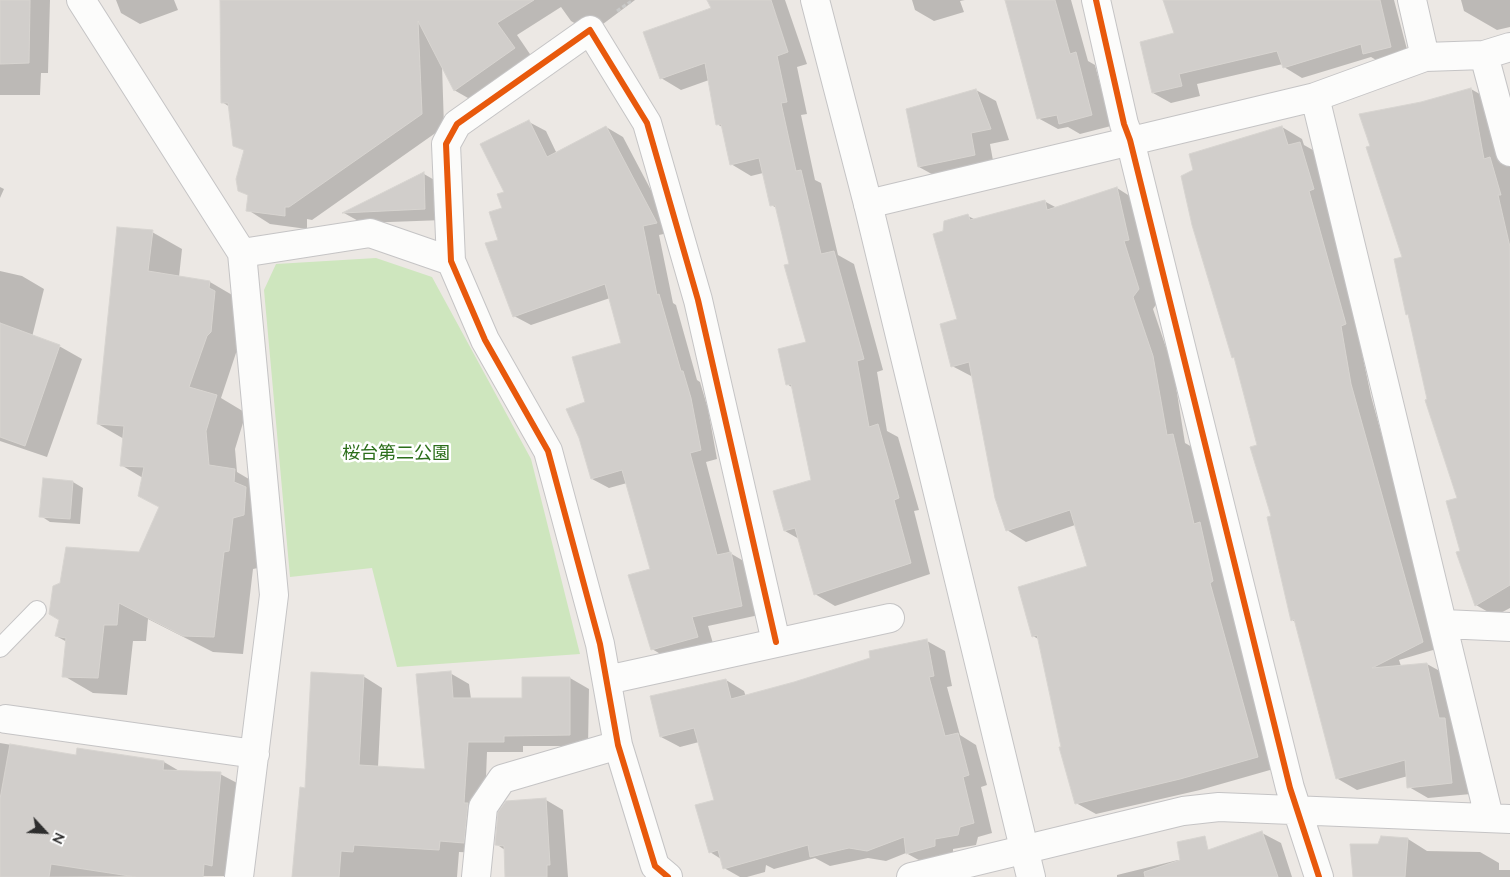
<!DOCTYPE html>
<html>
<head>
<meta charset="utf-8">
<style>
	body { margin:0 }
	#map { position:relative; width:1510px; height:877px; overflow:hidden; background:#ece8e4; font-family:Mulish,sans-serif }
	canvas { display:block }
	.north { position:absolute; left:20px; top:807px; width:50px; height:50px; -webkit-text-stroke:4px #fff; paint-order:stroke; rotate:115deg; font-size:14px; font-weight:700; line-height:20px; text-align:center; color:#2e2e2e }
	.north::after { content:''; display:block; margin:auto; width:18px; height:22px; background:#2e2e2e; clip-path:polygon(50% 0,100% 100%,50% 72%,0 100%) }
</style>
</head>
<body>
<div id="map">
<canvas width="1510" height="877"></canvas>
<div class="north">N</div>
</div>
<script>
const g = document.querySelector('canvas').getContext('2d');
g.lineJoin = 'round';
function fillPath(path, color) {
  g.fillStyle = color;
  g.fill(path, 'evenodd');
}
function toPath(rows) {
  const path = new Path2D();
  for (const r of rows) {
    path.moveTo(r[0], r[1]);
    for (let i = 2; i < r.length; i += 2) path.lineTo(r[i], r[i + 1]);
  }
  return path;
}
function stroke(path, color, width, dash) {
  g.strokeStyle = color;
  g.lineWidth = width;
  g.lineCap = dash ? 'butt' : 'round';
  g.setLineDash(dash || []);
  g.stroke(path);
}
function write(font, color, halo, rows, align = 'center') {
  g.font = font + ' Mulish,"Noto Sans JP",sans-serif';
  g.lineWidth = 5;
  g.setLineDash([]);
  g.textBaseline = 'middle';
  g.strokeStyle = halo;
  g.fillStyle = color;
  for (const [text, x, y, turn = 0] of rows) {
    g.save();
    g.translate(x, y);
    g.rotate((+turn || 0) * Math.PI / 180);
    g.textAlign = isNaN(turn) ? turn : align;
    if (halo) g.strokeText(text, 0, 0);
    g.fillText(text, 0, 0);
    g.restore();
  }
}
fillPath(toPath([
	[376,258,432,277,531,459,580,654,397,667,372,568,290,577,264,290,276,264]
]), '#cee6be');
fillPath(toPath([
	[0,0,50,0,48,73,41,73,40,95,0,95],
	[116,0,174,0,178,10,140,24,121,13],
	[234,0,635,0,591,33,571,21,561,7,517,35,534,60,475,102,454,90,442,65,444,127,312,220,307,219,307,229,270,224,248,210,249,196,239,190,245,151,234,145,230,107,222,102],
	[709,0,785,0,807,64,797,67,807,114,801,115,815,180,821,183,838,255,854,264,883,370,877,372,887,431,898,437,919,510,914,511,930,574,835,606,815,594,799,539,785,531,812,481,793,388,787,384,807,343,777,208,771,205,763,173,751,176,731,164,722,127,717,124,709,80,681,90,661,78,712,9],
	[912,0,965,0,960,1,964,12,934,21,915,10],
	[1019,0,1071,0,1088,61,1095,65,1111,126,1080,134,1068,127,1058,129,1038,118],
	[1165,0,1394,0,1409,57,1383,64,1371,57,1302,78,1284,67,1283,64,1197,84,1200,96,1171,103,1153,93,1176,34],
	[1461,0,1510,0,1510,27,1497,30,1464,11],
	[1471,89,1497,104,1510,152,1510,608,1495,616,1476,605,1462,552,1458,499,1429,400,1408,314,1404,258,1371,147,1422,103],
	[976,90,996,101,1009,140,990,144,994,166,939,178,919,167],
	[529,122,546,131,557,154,606,127,623,137,673,232,659,235,673,303,676,305,697,380,700,382,708,409,717,459,706,462,730,553,747,563,759,615,708,626,714,647,669,659,652,649,652,570,627,483,609,488,592,479,580,438,586,403,622,343,610,298,531,325,514,316,499,241,506,193],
	[1282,127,1302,139,1304,145,1320,154,1371,396,1440,648,1399,660,1401,666,1427,664,1447,675,1471,794,1428,798,1409,787,1408,776,1357,790,1338,779,1296,622,1292,620,1259,446,1236,358,1233,357],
	[424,174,443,185,444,220,362,223,344,213],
	[0,187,4,189,0,198],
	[1117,188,1136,200,1148,251,1143,252,1159,300,1153,309,1173,368,1185,443,1192,447,1212,531,1220,535,1277,768,1200,790,1096,814,1076,803,1040,640,1033,636,1089,567,1075,525,1026,542,1007,530,973,377,952,366,959,320,945,232,968,216,976,220,1044,201,1057,208],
	[152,232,182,249,179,277,210,282,239,299,240,349,236,353,221,398,246,413,235,449,237,472,264,488,258,568,253,569,243,654,213,652,148,619,146,641,133,641,127,695,93,693,64,676,67,642,56,636,139,553,161,508,143,478,121,465,124,439,98,424],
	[0,271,22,276,44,289,32,337,59,346,82,359,47,457,0,441],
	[44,480,73,482,83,488,80,524,50,522,41,516],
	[927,641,945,651,952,686,947,687,960,735,976,745,987,785,981,787,992,833,978,837,976,845,953,849,953,856,926,864,906,853,886,861,868,858,830,866,815,858,774,869,766,865,765,872,747,877,740,877,724,868,721,859,710,852,715,800,699,742,680,747,661,737,726,680,744,691,746,697,795,684],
	[450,673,469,684,471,699,523,699,570,678,589,689,588,746,523,746,523,752,487,752,483,853,459,852,457,877,292,877,306,789,363,676,382,688,378,767,426,770],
	[0,743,77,756,78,749,164,762,181,772,220,774,239,784,230,876,0,877],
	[546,800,563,810,568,877,507,877,505,850,496,844],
	[1262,833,1281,843,1292,877,1221,877],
	[1408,839,1427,851,1480,852,1499,863,1499,870,1510,870,1510,877,1354,877,1379,845],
	[1178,860,1198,871,1199,877,1117,877,1117,875]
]), '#0003');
const building = toPath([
	[0,0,30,0,29,63,0,64,0,0],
	[220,0,534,0,497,23,515,48,454,91,418,21,422,114,289,207,285,207,285,216,246,211,248,195,238,191,236,179,244,150,233,146,228,103,221,103,220,0],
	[707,0,771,0,788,52,777,56,787,102,781,103,796,171,801,170,821,254,834,251,864,359,857,361,869,427,878,424,899,498,894,500,911,563,814,595,795,528,784,531,773,491,811,480,791,384,786,385,778,349,806,342,784,265,789,264,775,205,770,206,759,158,730,165,721,124,716,125,705,63,660,79,643,32,711,8,707,0],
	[1005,0,1055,0,1070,54,1076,52,1092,115,1059,124,1057,115,1037,119,1005,0],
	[1163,0,1380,0,1391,47,1363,54,1361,44,1283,68,1277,51,1179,74,1182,86,1152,93,1140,42,1174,33,1163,0],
	[1471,88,1484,159,1490,157,1501,195,1498,195,1510,247,1510,585,1475,606,1456,552,1460,551,1446,501,1457,498,1425,400,1427,399,1408,314,1406,315,1394,259,1402,257,1366,147,1370,146,1359,114,1421,102,1471,88],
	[976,89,991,129,971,133,975,155,918,167,906,109,976,89],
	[529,120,547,157,606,126,657,223,643,226,657,295,659,294,681,371,683,371,691,398,701,450,690,453,717,555,731,552,742,606,692,617,698,637,651,650,628,575,650,569,622,470,591,479,579,438,566,409,585,402,572,357,621,343,605,284,513,317,485,243,498,240,489,212,502,208,497,194,504,192,480,144,529,120],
	[1282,126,1288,145,1300,142,1314,189,1309,191,1346,324,1341,326,1351,384,1423,642,1372,668,1427,663,1439,718,1445,718,1452,783,1407,788,1405,760,1336,779,1294,619,1291,621,1267,517,1271,516,1250,447,1257,445,1234,357,1232,358,1192,225,1181,176,1193,170,1189,154,1282,126],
	[424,172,425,209,342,213,424,172],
	[1117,187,1129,240,1124,241,1139,289,1133,297,1153,356,1167,435,1173,434,1194,524,1200,522,1213,581,1210,583,1258,757,1180,779,1075,804,1059,747,1061,747,1037,635,1032,637,1018,587,1087,566,1070,510,1006,531,995,498,969,362,951,367,940,324,957,319,933,234,943,231,944,221,968,214,970,220,1045,200,1047,210,1117,187],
	[117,227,153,230,148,271,210,281,209,288,215,291,211,332,207,336,189,387,217,395,206,431,209,465,235,469,234,482,246,487,244,515,233,518,229,551,224,552,214,637,183,636,119,603,117,625,104,625,98,678,62,677,66,638,55,636,59,620,49,614,53,586,60,583,66,547,139,552,159,507,138,496,144,467,120,466,124,426,97,424,117,227],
	[0,323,60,345,25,446,0,437,0,323],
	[43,478,73,481,70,519,39,517,43,478],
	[927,639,934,676,929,677,945,736,958,733,969,775,963,777,974,823,960,827,958,835,935,839,935,846,906,854,904,837,867,851,849,848,810,857,808,845,723,869,718,850,709,853,695,805,714,800,694,728,660,737,650,696,726,679,731,699,794,682,870,658,869,651,927,639],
	[451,671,453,698,522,698,522,677,570,677,570,735,504,736,504,742,468,742,464,803,468,803,464,843,440,841,439,850,354,845,353,852,341,851,339,877,292,877,300,787,305,788,311,672,364,675,359,765,425,769,416,674,451,671],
	[10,744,76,755,77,748,164,761,163,770,221,772,212,866,204,864,203,877,136,877,51,864,49,877,0,877,0,799,10,744],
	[546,798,550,865,547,865,547,877,505,877,504,846,495,845,498,812,506,801,546,798],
	[1262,831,1278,877,1145,877,1144,872,1180,860,1177,842,1205,836,1208,850,1262,831],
	[1381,836,1408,838,1405,877,1353,877,1350,844,1378,844,1381,836]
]);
fillPath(building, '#d1cecb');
stroke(building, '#d7d4d0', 1);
const service = toPath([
	[0,648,37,610]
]);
const minor = toPath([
	[81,0,242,253],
	[1096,0,1124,124,1130,140,1290,788,1319,877],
	[1412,0,1425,57],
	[1484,55,1510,152],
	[1315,97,1489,817],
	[868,204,1315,97,1425,57,1484,55,1510,47],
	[1444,624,1510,627],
	[607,680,890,618],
	[6,719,255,754],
	[239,877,274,595,242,253,370,233,451,261],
	[476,877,483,807,502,779,618,745],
	[668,877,655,866,618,745,600,644,548,451,485,340,451,261,446,144,457,124,590,30,647,123,698,300,776,642],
	[911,877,1183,811,1219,807,1510,819]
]);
const tertiary = toPath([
	[815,0,868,204,1031,877]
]);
stroke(service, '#c5c4c5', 20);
stroke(minor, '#c5c4c5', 30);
stroke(tertiary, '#c5c4c5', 30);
stroke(toPath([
	[617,11,633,0]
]), '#c9c9c8', 3, [4, 2.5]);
stroke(service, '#fcfcfb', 18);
stroke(minor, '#fcfcfb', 28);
stroke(tertiary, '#fcfcfb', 28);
stroke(toPath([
	[1096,0,1124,124,1130,140,1290,788,1319,877],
	[668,877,655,866,618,745,600,644,548,451,485,340,451,261,446,144,457,124,590,30,647,123,698,300,776,642]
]), '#e8590c', 6);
write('18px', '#2c6e1b', '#fff', [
	["桜台第二公園",396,454]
]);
</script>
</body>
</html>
